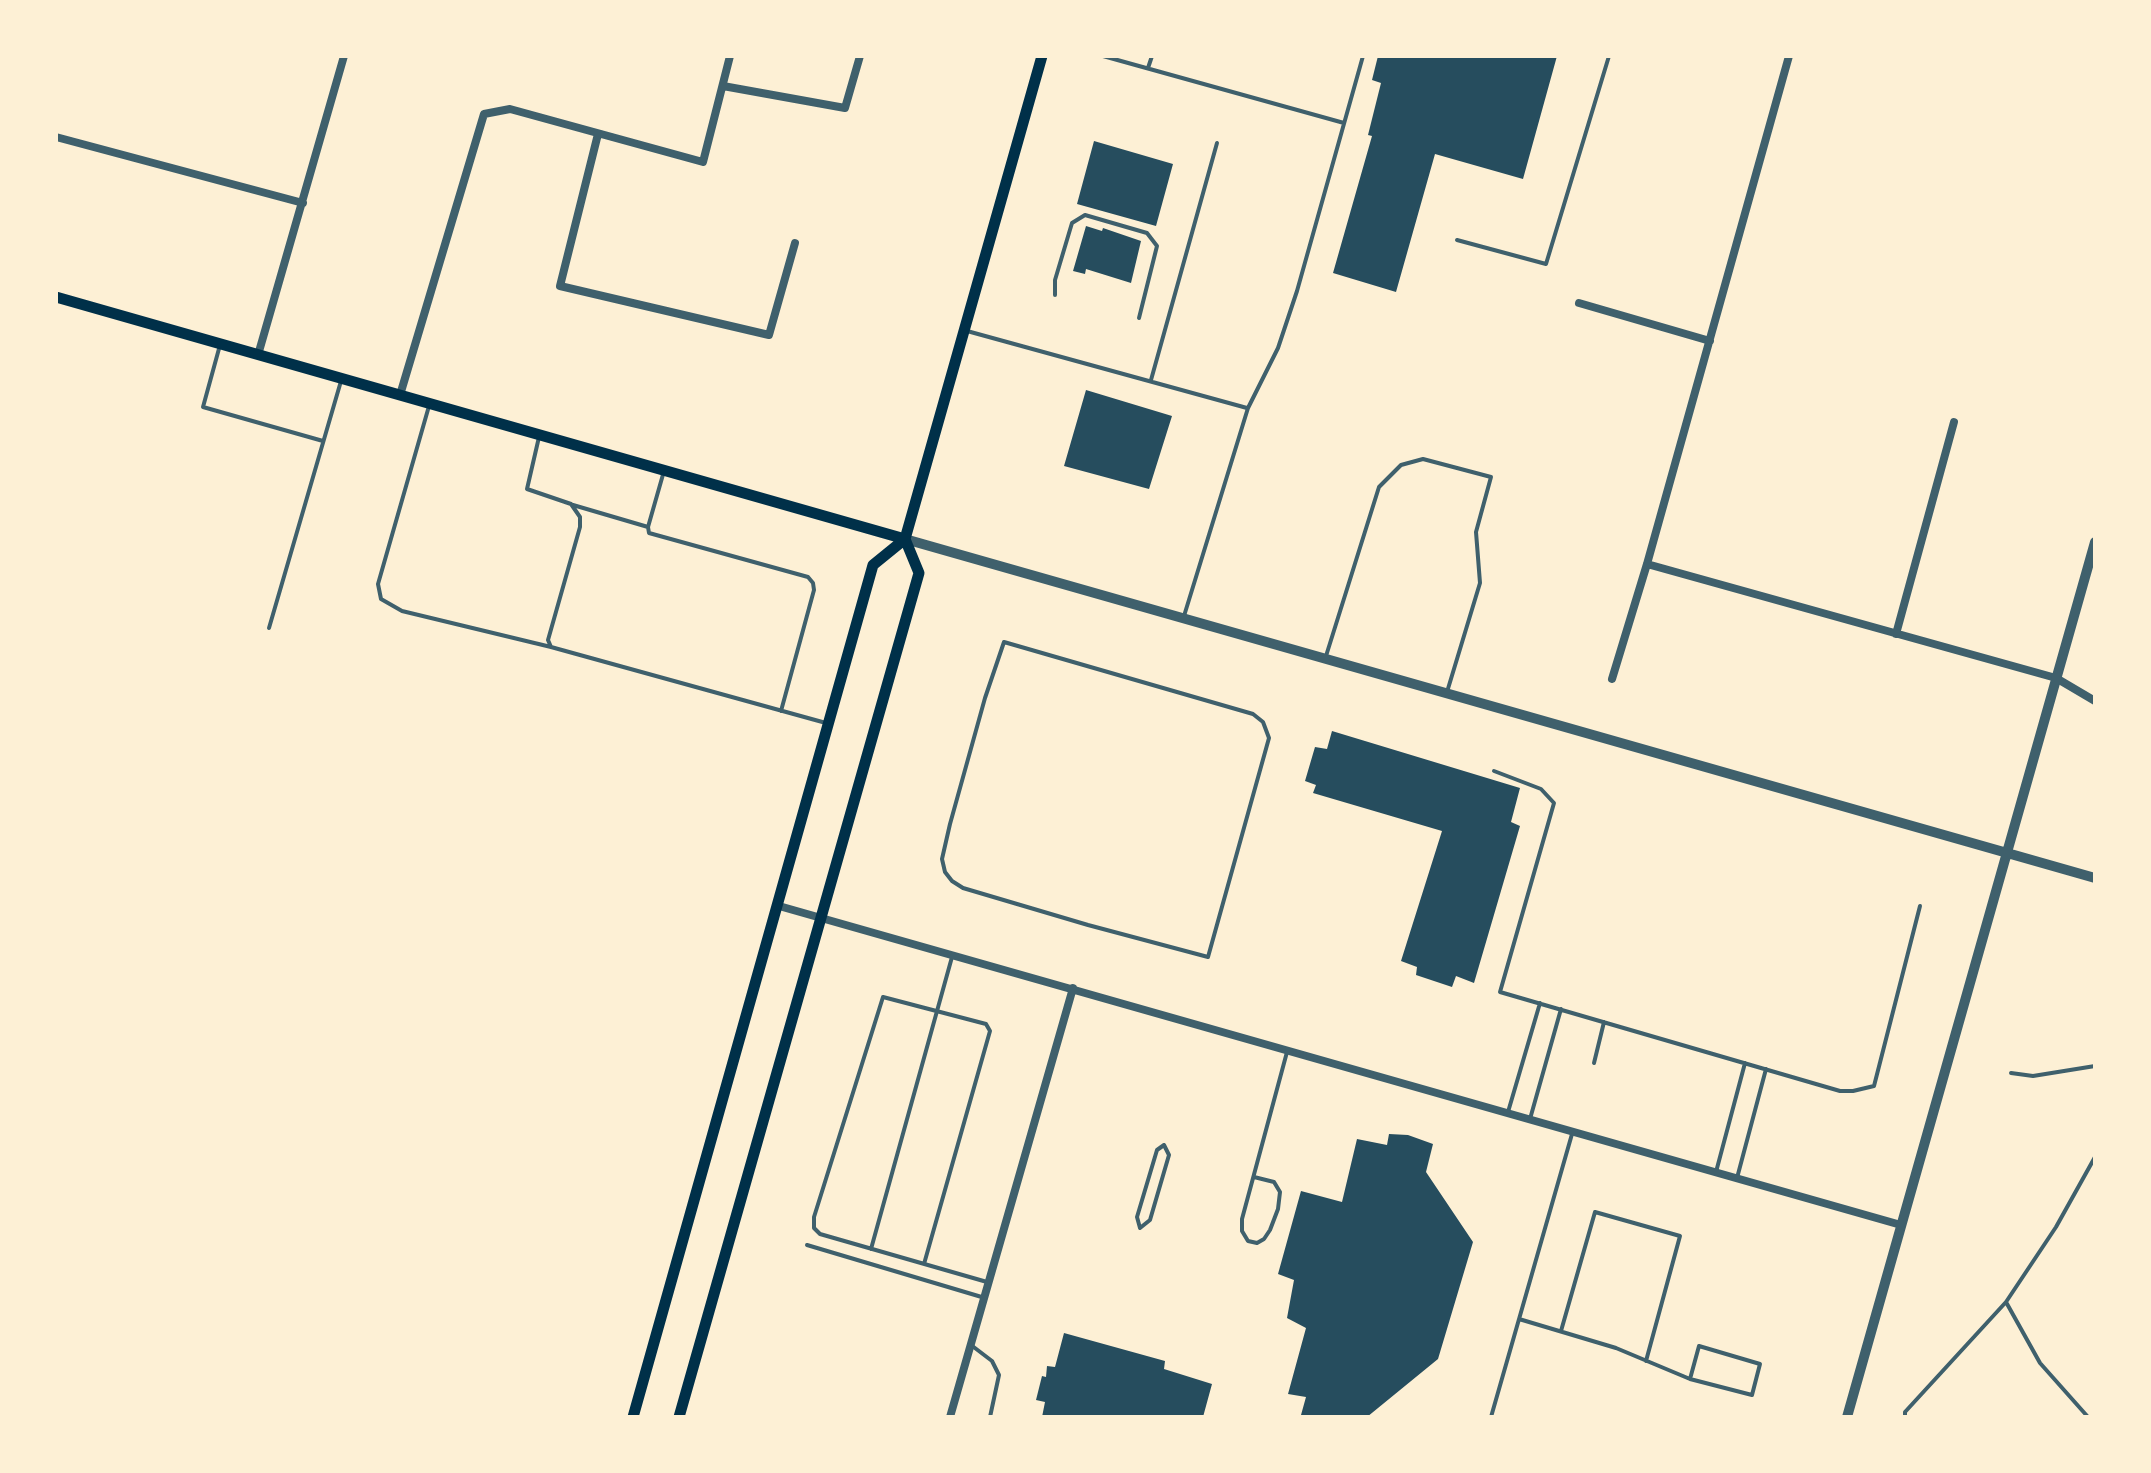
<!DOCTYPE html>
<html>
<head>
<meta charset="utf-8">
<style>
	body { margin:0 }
	#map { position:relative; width:2151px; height:1473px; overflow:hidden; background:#fdf0d5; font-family:"Varela Round",sans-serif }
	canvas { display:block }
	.frame { position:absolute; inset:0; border:58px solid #fdf0d5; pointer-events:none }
</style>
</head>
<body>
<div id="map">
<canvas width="2151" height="1473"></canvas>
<div class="frame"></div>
</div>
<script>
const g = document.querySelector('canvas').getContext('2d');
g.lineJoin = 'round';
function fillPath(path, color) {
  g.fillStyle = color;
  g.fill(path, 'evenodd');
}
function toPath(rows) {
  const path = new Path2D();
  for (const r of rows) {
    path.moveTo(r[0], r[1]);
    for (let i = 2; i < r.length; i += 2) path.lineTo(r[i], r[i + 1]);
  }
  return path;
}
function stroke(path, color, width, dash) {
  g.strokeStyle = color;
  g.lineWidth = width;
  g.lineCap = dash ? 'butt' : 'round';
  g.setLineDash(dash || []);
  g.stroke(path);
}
fillPath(toPath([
	[1378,56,1557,56,1523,179,1435,154,1396,292,1333,273,1372,136,1368,135,1381,83,1372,80],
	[1094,141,1173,164,1156,226,1077,204],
	[1086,226,1102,231,1103,228,1141,241,1131,283,1086,269,1085,274,1073,271],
	[1086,390,1172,416,1149,489,1064,466],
	[1332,731,1520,788,1511,822,1520,826,1474,983,1456,976,1452,987,1416,975,1417,967,1401,961,1442,831,1313,793,1316,785,1305,781,1315,747,1327,749],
	[1389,1134,1408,1135,1433,1144,1426,1172,1473,1242,1438,1359,1367,1417,1301,1415,1306,1397,1288,1394,1306,1328,1287,1318,1294,1280,1278,1274,1301,1191,1342,1202,1357,1139,1387,1145],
	[1064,1333,1165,1361,1164,1369,1212,1384,1203,1417,1042,1417,1045,1402,1036,1400,1042,1376,1046,1377,1047,1366,1055,1367]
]), '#264d5e');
stroke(toPath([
	[1103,56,1344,123],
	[1148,68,1152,56],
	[1457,240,1546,264,1609,56],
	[1055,295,1055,280,1072,223,1085,215,1147,233,1157,246,1139,318],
	[967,331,1247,408],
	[220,345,203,407,323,441],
	[1151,380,1217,143],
	[429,406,378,584,381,599,402,611,551,647],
	[539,437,527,489,571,504,580,517,580,527,548,640,551,647,826,723],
	[573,505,648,527,649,533,808,577,813,583,814,590,781,711],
	[648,527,664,471],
	[1184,616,1248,408,1278,348,1297,291,1363,56],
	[269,628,341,381],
	[1004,642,1253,714,1263,722,1269,738,1208,957,1088,925,963,888,952,881,945,872,942,859,950,824,985,698,1004,642],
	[1326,656,1379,487,1401,465,1423,459,1491,477,1476,532,1480,583,1447,692],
	[1494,771,1541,789,1554,803,1500,992,1840,1091,1853,1091,1874,1086,1920,906],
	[1594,1063,1604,1022],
	[2011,1073,2033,1076,2095,1066],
	[1508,1112,1540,1003],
	[1530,1119,1561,1009],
	[1164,1145,1169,1155,1150,1220,1140,1228,1137,1217,1157,1150,1164,1145],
	[1716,1172,1745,1063],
	[1254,1177,1274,1182,1280,1192,1278,1209,1270,1230,1264,1239,1257,1243,1248,1241,1242,1231,1242,1219,1287,1052],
	[1737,1178,1766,1069],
	[807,1245,985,1298],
	[871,1249,952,957],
	[924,1264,990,1031,986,1024,883,997,814,1217,814,1228,820,1234,987,1282],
	[2006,1302,2040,1363,2088,1417],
	[1519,1319,1616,1348,1690,1379,1752,1395,1760,1364,1699,1346,1690,1379],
	[1561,1331,1595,1212,1680,1236,1646,1361],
	[971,1345,992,1361,999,1375,990,1417],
	[1491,1417,1572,1134],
	[1905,1417,1905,1412,2006,1302,2056,1227,2095,1157]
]), '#3f606c', 4);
stroke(toPath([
	[723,86,845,108,860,56],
	[598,134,560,286,769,335,795,243],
	[56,137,303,203],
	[1579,303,1710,341],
	[258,355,344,56],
	[400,395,484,114,510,109,703,162,730,56],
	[1647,564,2056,678,2095,701],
	[1896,634,1954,422],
	[1612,679,1647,564,1789,56],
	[779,906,1901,1225],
	[950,1417,1073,988]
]), '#3f606c', 8);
stroke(toPath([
	[905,539,2095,878],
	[1847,1417,2095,542]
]), '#3f606c', 10);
stroke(toPath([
	[56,297,905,539],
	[633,1417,873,565,905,539,1042,56],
	[679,1417,919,573,905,539]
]), '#003049', 11);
</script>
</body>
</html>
